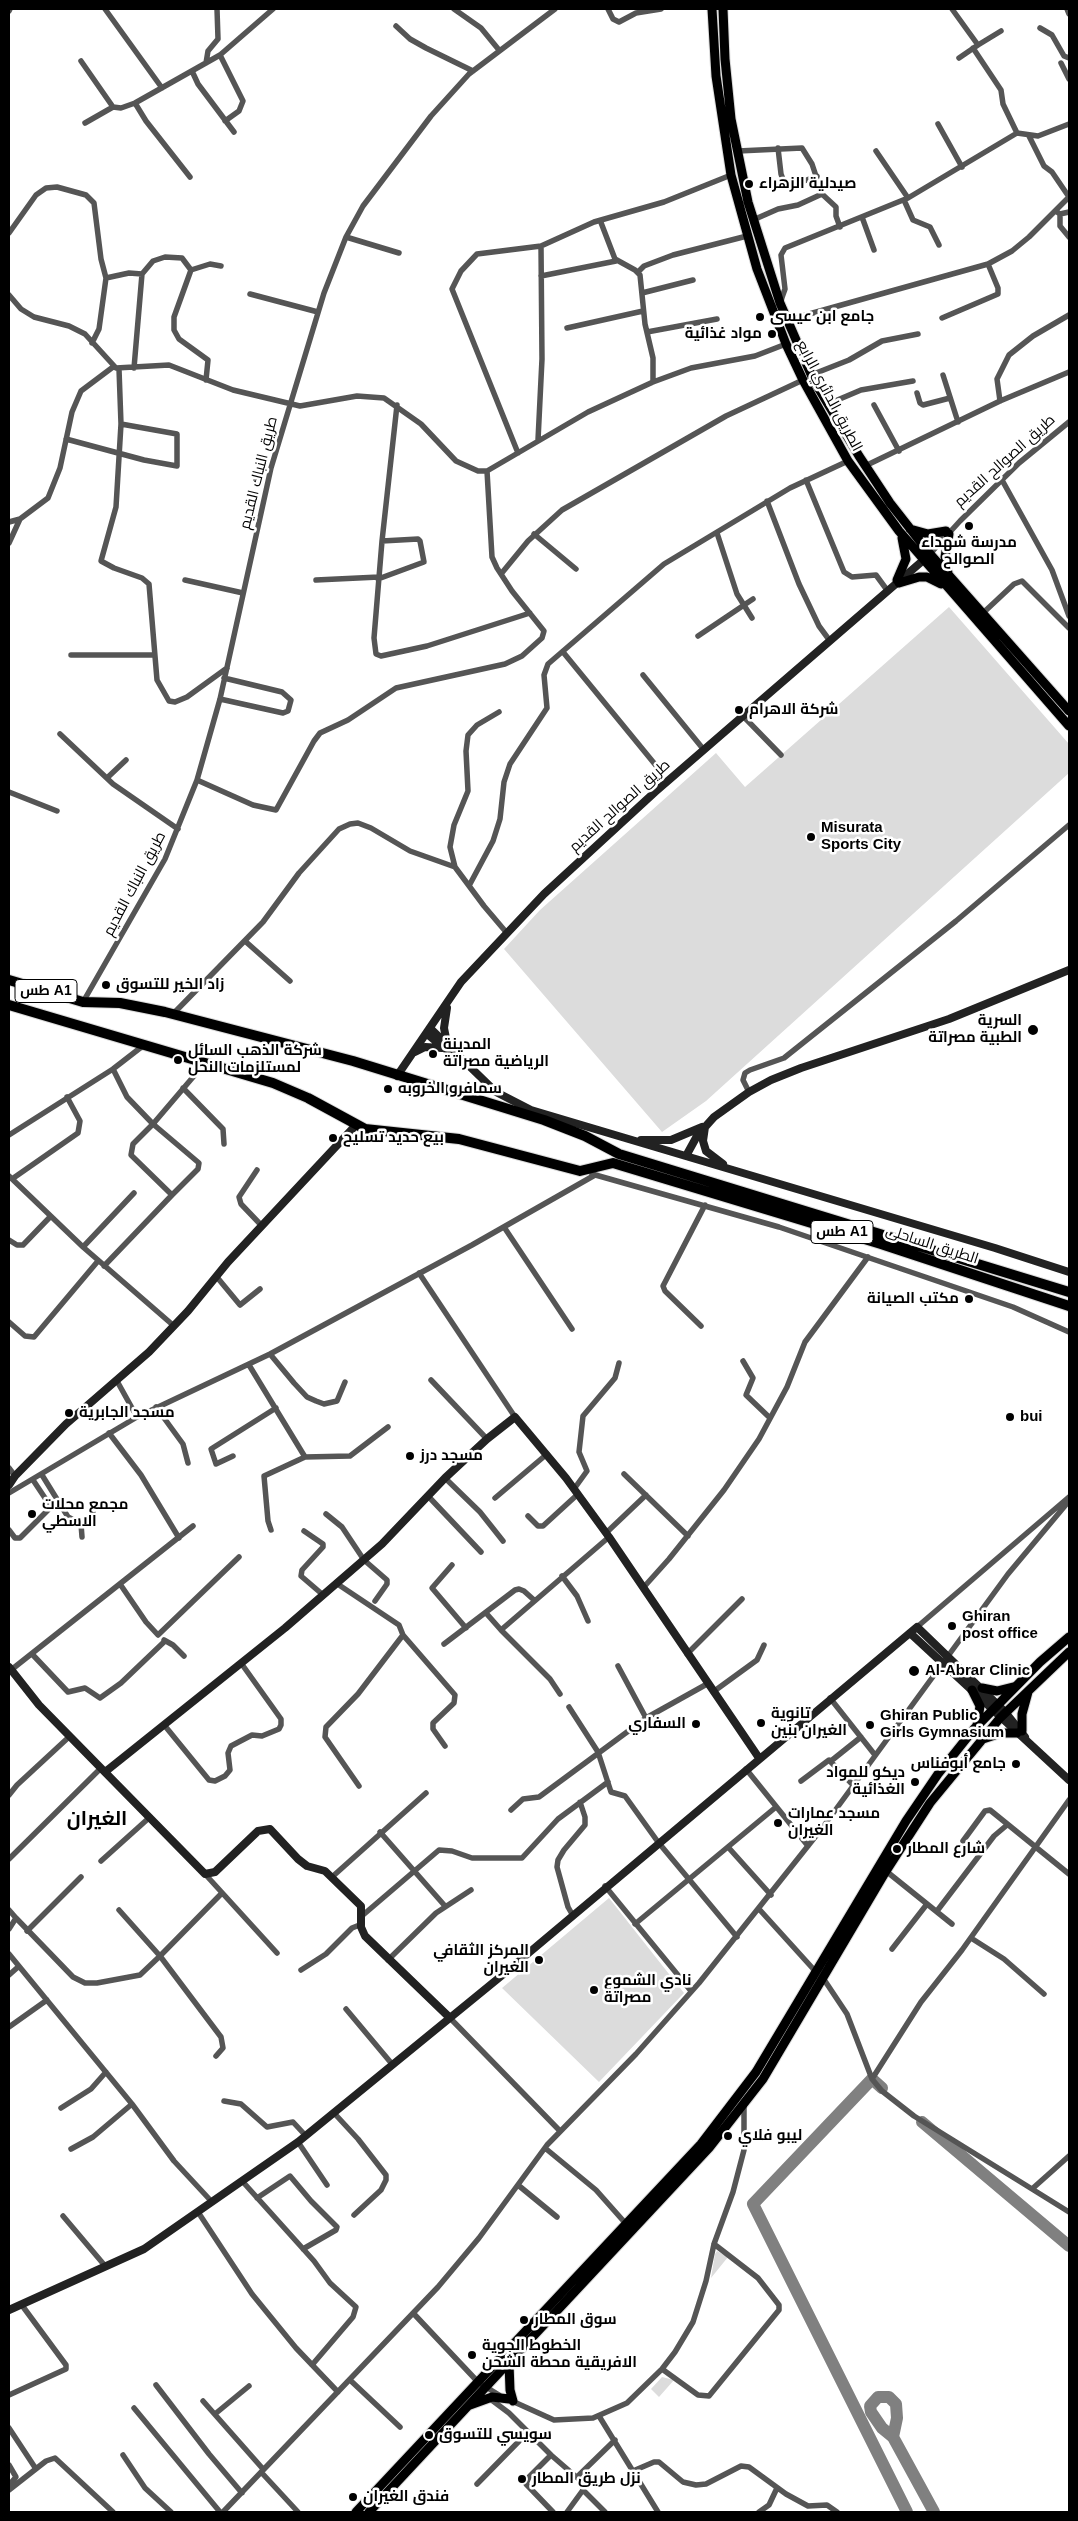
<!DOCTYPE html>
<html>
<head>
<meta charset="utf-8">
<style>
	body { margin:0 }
	#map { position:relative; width:1078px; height:2521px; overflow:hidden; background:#fff; font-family:Helvetica,sans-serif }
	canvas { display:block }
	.frame { position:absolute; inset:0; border:10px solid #000; pointer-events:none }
</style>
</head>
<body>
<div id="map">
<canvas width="1078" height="2521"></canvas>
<div class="frame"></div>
</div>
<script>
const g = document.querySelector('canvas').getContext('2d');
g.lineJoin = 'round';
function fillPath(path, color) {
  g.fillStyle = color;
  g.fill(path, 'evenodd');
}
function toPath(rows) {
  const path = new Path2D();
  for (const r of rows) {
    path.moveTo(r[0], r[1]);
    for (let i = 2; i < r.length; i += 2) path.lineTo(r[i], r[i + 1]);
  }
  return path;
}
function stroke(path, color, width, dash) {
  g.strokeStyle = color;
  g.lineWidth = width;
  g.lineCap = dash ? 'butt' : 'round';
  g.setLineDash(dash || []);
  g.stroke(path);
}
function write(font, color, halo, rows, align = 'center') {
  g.font = font + ' Helvetica,Cairo,sans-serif';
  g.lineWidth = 5;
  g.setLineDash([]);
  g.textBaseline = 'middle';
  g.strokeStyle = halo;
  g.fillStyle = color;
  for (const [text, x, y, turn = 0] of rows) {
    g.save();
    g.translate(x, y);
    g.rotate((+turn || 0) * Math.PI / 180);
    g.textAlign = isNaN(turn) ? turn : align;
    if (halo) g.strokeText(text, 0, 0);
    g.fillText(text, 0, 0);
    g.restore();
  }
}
fillPath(toPath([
	[949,607,1069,744,1069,773,706,1101,662,1132,504,949,540,910,716,753,745,787],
	[609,1898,684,1993,599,2082,502,1988],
	[717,2251,728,2257,711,2278,715,2254],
	[662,2377,674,2380,659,2397,651,2389]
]), '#dcdcdc');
stroke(toPath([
	[882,2088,872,2079,753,2204,907,2512],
	[922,2122,1069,2246],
	[893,2437,897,2418,896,2404,889,2397,878,2397,870,2406,871,2412,882,2428,893,2437,934,2512]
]), '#808080', 12);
const primary = toPath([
	[712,9,716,76,731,175,757,269,786,344,803,380,848,461,899,531,1069,726],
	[723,9,725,59,731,119,748,202,780,303,813,379,859,456,890,503,930,554,1069,711],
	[910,529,928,534,946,531],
	[948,573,945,557,949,534],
	[897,580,906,559,902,538],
	[899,583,919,577,927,577,941,584],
	[982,1688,997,1691,1013,1687],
	[972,1690,980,1706,977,1725],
	[1022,1731,1022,1714,1028,1692],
	[983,1739,1001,1733,1017,1733],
	[509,2363,510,2390,513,2401],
	[470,2405,492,2397,509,2399],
	[356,2512,701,2144,756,2072,906,1821,938,1774,974,1729,1040,1662,1069,1637],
	[369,2512,709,2148,763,2079,886,1871,930,1803,1000,1718,1069,1652]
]);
const highway = toPath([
	[9,980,83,1002,120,1003,165,1012,353,1061,544,1120,585,1136,619,1154,1069,1292],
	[9,1005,273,1083,308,1098,365,1129,459,1139,580,1171,613,1163,881,1244,1069,1306]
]);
stroke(primary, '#dbdbdb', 11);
stroke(highway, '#dbdbdb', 12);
stroke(toPath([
	[105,9,162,88],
	[454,9,481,28,499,50],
	[608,9,613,19,619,22,636,13,661,9],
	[952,9,978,45,959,58],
	[1067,9,1069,14],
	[9,11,10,9],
	[396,26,410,39,426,48,473,71],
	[1040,28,1052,35,1064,56,1069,58],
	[978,45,1001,31],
	[973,48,1001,90,1003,104,1017,133],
	[220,55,243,101,239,111,225,121],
	[81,61,113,107,121,108,135,103,220,55,273,9],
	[206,63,208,51,218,39,217,9],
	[1061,63,1069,79],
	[192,71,198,84,234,132],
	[135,103,146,121,190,177],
	[85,123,113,107],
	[938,124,962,167],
	[1029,136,1044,166,1052,172,1069,197],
	[778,148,781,174,784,182,799,183,817,176],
	[738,151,802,148,812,164,822,194],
	[876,151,908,198],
	[904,200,913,220,930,227,939,245],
	[1057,212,1060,214,1069,212],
	[1060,214,1060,226,1069,237],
	[862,217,874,250],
	[600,220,615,259,635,270,640,275,645,324,653,358,653,382],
	[753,220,778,209,798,205,822,194,836,207,836,216,840,227],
	[9,233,36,195,46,188,57,187,86,195,94,203,101,259,106,278],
	[346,237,399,253],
	[638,272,644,266,673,255,747,236],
	[541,276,616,261],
	[642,293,693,280],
	[250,294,318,312],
	[9,295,21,309,34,317,69,326,85,334,116,368,169,365,233,390,300,406,357,396,384,398,421,424,456,461,478,471,487,471,588,412,653,382,691,368,755,356,786,344],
	[780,303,785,289,781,255,785,248,908,198,1017,133,1038,136,1069,124],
	[942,318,998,294,998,288,988,264],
	[777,323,988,264,1012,251,1029,237,1069,197],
	[567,328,643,311],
	[647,332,717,319],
	[92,343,99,329,106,278,129,273,142,274],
	[134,368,142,274,153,261,165,257,182,258,191,270],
	[119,369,121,424,116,507,101,561,114,568,142,578,149,584,157,680,169,701,175,702,187,697,227,668],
	[811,375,849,360,882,341,918,334],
	[943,375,958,422],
	[206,380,208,360,179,339,174,330,174,317,191,270,210,264,221,266],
	[917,393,920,403,923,405,950,398],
	[1000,401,997,379,1009,355,1033,336,1069,315],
	[828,404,861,390,913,381],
	[397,405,382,541,374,638,376,654,381,656,427,646,530,613],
	[874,405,899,451],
	[66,439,144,460,177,466,177,434,121,424],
	[538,440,542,359,541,246],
	[518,453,452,289,461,271,477,254,541,246,594,222,664,202,731,175],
	[865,466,1000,401,1069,372],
	[806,480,844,572,852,577,876,575,887,590],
	[1002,480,1052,570,1069,616],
	[767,501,799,584,819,626,830,641],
	[9,522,20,519,48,498,60,468,72,412,81,391,113,367],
	[717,533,737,594,752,618],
	[534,534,576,569],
	[9,543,20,519],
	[926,549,945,533],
	[930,554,960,521,1019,463,1069,422],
	[501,574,528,541,562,510,726,416,803,380],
	[378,579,424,562,420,541,418,539,382,541],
	[185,580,243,593],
	[316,580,379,577],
	[983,613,1014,584,1022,581,1069,628],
	[698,636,753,599],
	[563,652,658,768],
	[71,655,154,655],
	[643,675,704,750],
	[220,699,283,713,288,711,291,700,282,692,224,678],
	[499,712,477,725,468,735,466,751,468,791,454,825,450,847,455,867,484,906,506,932],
	[743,716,781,755],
	[60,734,113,784,178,829],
	[107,778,126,760],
	[197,780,253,805,276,810,314,741,320,733,348,720,396,688,505,664,522,656,542,638,544,631,512,591,497,568,492,557,487,471],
	[9,792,57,811],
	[470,884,493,841,500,819,504,782,510,764,547,708,544,675,548,664,664,564,790,488,848,461],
	[245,941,290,981],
	[83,1002,165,859,197,780,220,699,271,468,324,293,346,237,363,206,431,116,469,74,555,9],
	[173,1014,263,922,299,873,339,829,350,824,358,823,371,828,410,851,455,867],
	[113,1069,127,1097,153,1124,133,1144,131,1155,172,1195,198,1169,199,1163,153,1124,205,1063],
	[183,1088,223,1129,224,1144],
	[749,1092,743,1080,745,1073,750,1070,784,1058,956,921,1069,825],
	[9,1135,113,1069,144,1045],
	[257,1170,239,1197,241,1204,262,1226],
	[592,1174,779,1227,1013,1307,1069,1332],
	[9,1176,83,1247,174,1326],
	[12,1179,78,1133,80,1121,67,1097],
	[504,1227,572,1329],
	[9,1240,17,1245,23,1245,50,1217],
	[83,1247,134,1193],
	[104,1266,172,1195],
	[419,1273,515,1417],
	[216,1276,240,1305,260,1289],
	[9,1322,25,1336,34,1337,98,1261],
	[701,1326,665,1291,663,1286,705,1205],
	[270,1354,294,1383,307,1397,316,1401,324,1404,337,1401,345,1382],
	[743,1361,753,1378,746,1395,770,1418],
	[249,1365,305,1457],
	[431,1380,487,1439],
	[117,1381,137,1417],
	[156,1407,183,1444,188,1463],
	[109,1433,141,1475,179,1538],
	[233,1456,216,1464,211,1449,276,1408],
	[9,1468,15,1476],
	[624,1474,688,1536],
	[42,1475,68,1517,81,1524,82,1537],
	[445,1478,480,1512,503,1541],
	[574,1489,587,1471,579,1452,583,1416,615,1378,619,1363],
	[9,1493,137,1417,270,1354,472,1245,595,1175],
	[428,1496,481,1552],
	[495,1498,547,1454],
	[326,1514,342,1527,364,1560,387,1580,387,1584,375,1601],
	[528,1516,538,1526,543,1526,578,1494],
	[9,1530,15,1538,20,1538,48,1510,49,1504,33,1480],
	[271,1530,268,1521,264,1476,305,1457,350,1456,388,1427],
	[304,1531,323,1544,323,1547,302,1570,301,1576,322,1594],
	[606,1533,646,1495],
	[452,1565,432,1588,466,1628],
	[562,1576,577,1596,588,1621],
	[336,1583,399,1625,403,1635,358,1694,326,1727,325,1737,359,1786],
	[120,1584,146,1622,158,1635,239,1557],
	[643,1588,669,1559,724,1490,759,1439,787,1387,805,1342,868,1257],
	[486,1613,501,1630,609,1537],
	[917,1627,1069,1497],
	[501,1630,550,1679,560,1694],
	[403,1635,455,1695,454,1703,433,1723,433,1729,445,1746],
	[164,1640,173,1645,184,1656],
	[444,1644,515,1590,519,1589,524,1591,534,1600],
	[32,1654,68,1692,85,1688,100,1698,121,1683,165,1641],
	[687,1654,742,1599],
	[618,1666,646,1718],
	[11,1670,193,1526],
	[713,1692,757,1660,764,1645],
	[830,1698,875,1755],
	[569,1707,598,1752,611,1792,625,1796,658,1842,737,1937],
	[165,1726,209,1780,215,1781,225,1776,230,1770,228,1753,231,1746,252,1735,262,1736,279,1729,281,1725,281,1719,241,1663],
	[831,1761,861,1737],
	[746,1769,808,1846],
	[801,1781,829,1760,853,1785],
	[9,1795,17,1785,70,1736],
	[511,1810,523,1799,539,1797,646,1718,707,1684],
	[380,1832,445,1906],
	[963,1841,985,1811,990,1810,1069,1874],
	[728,1847,771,1895],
	[9,1859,101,1768],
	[101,1861,150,1817],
	[886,1871,952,1924],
	[205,1874,277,1953],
	[332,1877,426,1793],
	[605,1886,691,1991],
	[759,1909,816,1972],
	[9,1910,16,1918,9,1929],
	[937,1911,994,1836,1007,1825],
	[572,1914,568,1907,557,1867,558,1860,564,1850,585,1825,585,1817,580,1802],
	[363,1915,439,1850,452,1851,472,1858,522,1858,558,1819,608,1782],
	[16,1918,73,1977,85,1983,97,1983,140,1975,160,1956,119,1910],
	[635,1924,776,1807],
	[27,1931,81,1877],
	[971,1938,1004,1959,1044,1994],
	[892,1949,927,1904],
	[9,1954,132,2104,174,2161,212,2202],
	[388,1960,436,1913,471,1890],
	[301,1970,326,1954,352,1928,362,1924],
	[9,1975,18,1967],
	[823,1978,847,2014,872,2079,882,2091,914,2116,1032,2189,1069,2156],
	[346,2009,392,2064],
	[449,2017,560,2131],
	[9,2027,47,2000],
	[216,2056,223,2048,221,2037,160,1956,222,1893],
	[872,2079,921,2002,962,1950,1069,1800],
	[224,2101,241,2104,267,2127,293,2122,306,2136],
	[61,2108,91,2089,106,2072],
	[334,2113,358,2139,386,2175,386,2180,381,2190,354,2215],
	[298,2142,327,2185],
	[545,2148,596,2190,627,2225],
	[71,2149,93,2137,132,2104],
	[243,2182,314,2261,330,2283,356,2307,353,2317,312,2365],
	[518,2185,557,2217],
	[1032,2189,1069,2212],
	[257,2198,290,2176,311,2201,337,2227,336,2230,303,2249],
	[198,2212,252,2294,296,2348,338,2392],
	[63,2216,106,2267],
	[414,2314,478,2382,499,2395],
	[662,2369,698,2395,709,2396,779,2310,779,2305,758,2278,714,2244],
	[350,2380,400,2427],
	[156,2385,209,2454,242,2493],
	[9,2395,66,2369,66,2365,21,2304],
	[489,2398,509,2413,551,2455,581,2481,583,2490,567,2512],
	[203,2401,263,2469],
	[512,2401,554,2420,593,2418,627,2403,662,2369,675,2352,693,2322,706,2281,714,2244,733,2192,744,2150,744,2105],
	[134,2408,220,2512],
	[215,2414,249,2386],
	[599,2416,658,2512],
	[9,2428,36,2469],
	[123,2455,145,2488,171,2512],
	[551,2455,529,2477,526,2484,553,2512],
	[9,2465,16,2477,9,2485],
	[633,2471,654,2462,659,2462,683,2482,696,2485,706,2484,741,2466,749,2467,786,2494,808,2506,827,2505,837,2512],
	[261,2472,298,2512],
	[577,2477,615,2440],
	[477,2484,528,2432],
	[9,2490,46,2461,55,2458,113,2512],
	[583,2490,605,2512],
	[223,2512,438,2287,479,2238,547,2145,636,2054,699,1983,823,1827,1008,1574,1069,1501],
	[759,2512,769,2505,777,2488]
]), '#555', 5.5);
stroke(toPath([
	[447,1008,444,1028,447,1043],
	[431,1029,496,1092,531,1110,995,1248,1069,1272],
	[427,1034,444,1048,455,1053],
	[415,1052,425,1047,442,1048],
	[397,1076,461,982,544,894,655,792,927,557],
	[705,1127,703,1141,706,1151,723,1164],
	[641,1140,671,1140,702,1127],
	[686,1156,697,1136,714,1117,749,1092,771,1080,801,1068,949,1019,1069,970],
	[9,1485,15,1476,66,1424,149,1352,188,1311,228,1262,356,1125],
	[910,1633,1069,1780],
	[9,1667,39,1705,205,1874,215,1872,258,1831,270,1829,298,1859,307,1866,325,1871,361,1906,361,1927,365,1936,449,2017],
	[105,1772,285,1628,382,1544,445,1478,487,1439,515,1417,566,1478,609,1537,759,1758],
	[9,2310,144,2249,298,2142,500,1977,917,1627,1005,1712,1025,1737]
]), '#222', 8);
stroke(primary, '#000', 9);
stroke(highway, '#000', 10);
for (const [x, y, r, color] of [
	[749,184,5,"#000"],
	[760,317,5,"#000"],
	[772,334,5,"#000"],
	[969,526,5,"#000"],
	[739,710,5,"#000"],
	[811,837,5,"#000"],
	[106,985,5,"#000"],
	[1033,1030,6,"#000"],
	[433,1054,5,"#000"],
	[178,1060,5,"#000"],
	[388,1089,5,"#000"],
	[333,1138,5,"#000"],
	[969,1299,5,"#000"],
	[69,1413,5,"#000"],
	[1010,1417,5,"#000"],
	[410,1456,5,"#000"],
	[32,1514,5,"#000"],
	[952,1626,5,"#000"],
	[914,1671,6,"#000"],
	[761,1723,5,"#000"],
	[696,1724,5,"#000"],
	[870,1725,5,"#000"],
	[1016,1764,5,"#000"],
	[915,1782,5,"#000"],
	[778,1823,5,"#000"],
	[897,1849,5,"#000"],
	[539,1960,5,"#000"],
	[594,1990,5,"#000"],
	[728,2136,5,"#000"],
	[524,2320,5,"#000"],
	[472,2355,5,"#000"],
	[429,2435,5,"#000"],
	[522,2479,5,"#000"],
	[353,2497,5,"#000"]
]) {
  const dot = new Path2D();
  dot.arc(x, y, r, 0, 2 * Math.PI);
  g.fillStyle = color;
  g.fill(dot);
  stroke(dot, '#fff', 2);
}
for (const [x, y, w] of [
	[46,991,62],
	[842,1232,62]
]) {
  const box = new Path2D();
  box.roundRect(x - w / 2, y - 11.5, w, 23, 4);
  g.fillStyle = '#fff';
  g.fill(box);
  stroke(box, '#000', 1);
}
write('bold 14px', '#000', null, [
	["طس A1",46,991],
	["طس A1",842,1232]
]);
write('bold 15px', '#000', '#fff', [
	["صيدلية الزهراء",759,184],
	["جامع ابن عيسى",770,317],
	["مواد غذائية",762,334,"right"],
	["مدرسة شهداء",969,543,"center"],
	["الصوالح",969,560,"center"],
	["شركة الاهرام",749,710],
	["Misurata",821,828],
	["Sports City",821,845],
	["زاد الخير للتسوق",116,985],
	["السرية",1022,1021,"right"],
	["الطبية مصراتة",1022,1038,"right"],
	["المدينة",443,1045],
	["الرياضية مصراتة",443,1062],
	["شركة الذهب السائل",188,1051],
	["لمستلزمات النحل",188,1068],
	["سمافرو الخروبه",398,1089],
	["بيع حديد تسليح",343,1138],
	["مكتب الصيانة",959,1299,"right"],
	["مسجد الجابرية",79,1413],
	["bui",1020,1417],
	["مسجد درز",420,1456],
	["مجمع محلات",42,1505],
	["الاسطي",42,1522],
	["Ghiran",962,1617],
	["post office",962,1634],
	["Al-Abrar Clinic",925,1671],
	["تانوية",771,1714],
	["الغيران بنين",771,1731],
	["Ghiran Public",880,1716],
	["Girls Gymnasium",880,1733],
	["السفاري",686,1724,"right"],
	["جامع أبوفناس",1006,1764,"right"],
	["ديكو للمواد",905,1773,"right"],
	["الغذائية",905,1790,"right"],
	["مسجد عمارات",788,1814],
	["الغيران",788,1831],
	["شارع المطار",907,1849],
	["المركز الثقافي",529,1951,"right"],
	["الغيران",529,1968,"right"],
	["نادي الشموع",604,1981],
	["مصراتة",604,1998],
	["ليبو فلاي",738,2136],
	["سوق المطار",534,2320],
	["الخطوط الجوية",482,2346],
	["الافريقية محطة الشحن",482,2363],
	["سويسي للتسوق",439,2435],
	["نزل طريق المطار",532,2479],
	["فندق الغيران",363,2497]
], 'left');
write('15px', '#000', '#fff', [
	["الطريق الدائري الرابع",829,396,62],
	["طريق الصوالح القديم",1005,461,-42],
	["طريق النباك القديم",259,473,-76],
	["طريق الصوالح القديم",620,806,-42],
	["طريق النباك القديم",135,884,-62],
	["الطريق الساحلى",932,1245,18]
]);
write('bold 20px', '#000', '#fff', [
	["الغيران",97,1819]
]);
</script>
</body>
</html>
